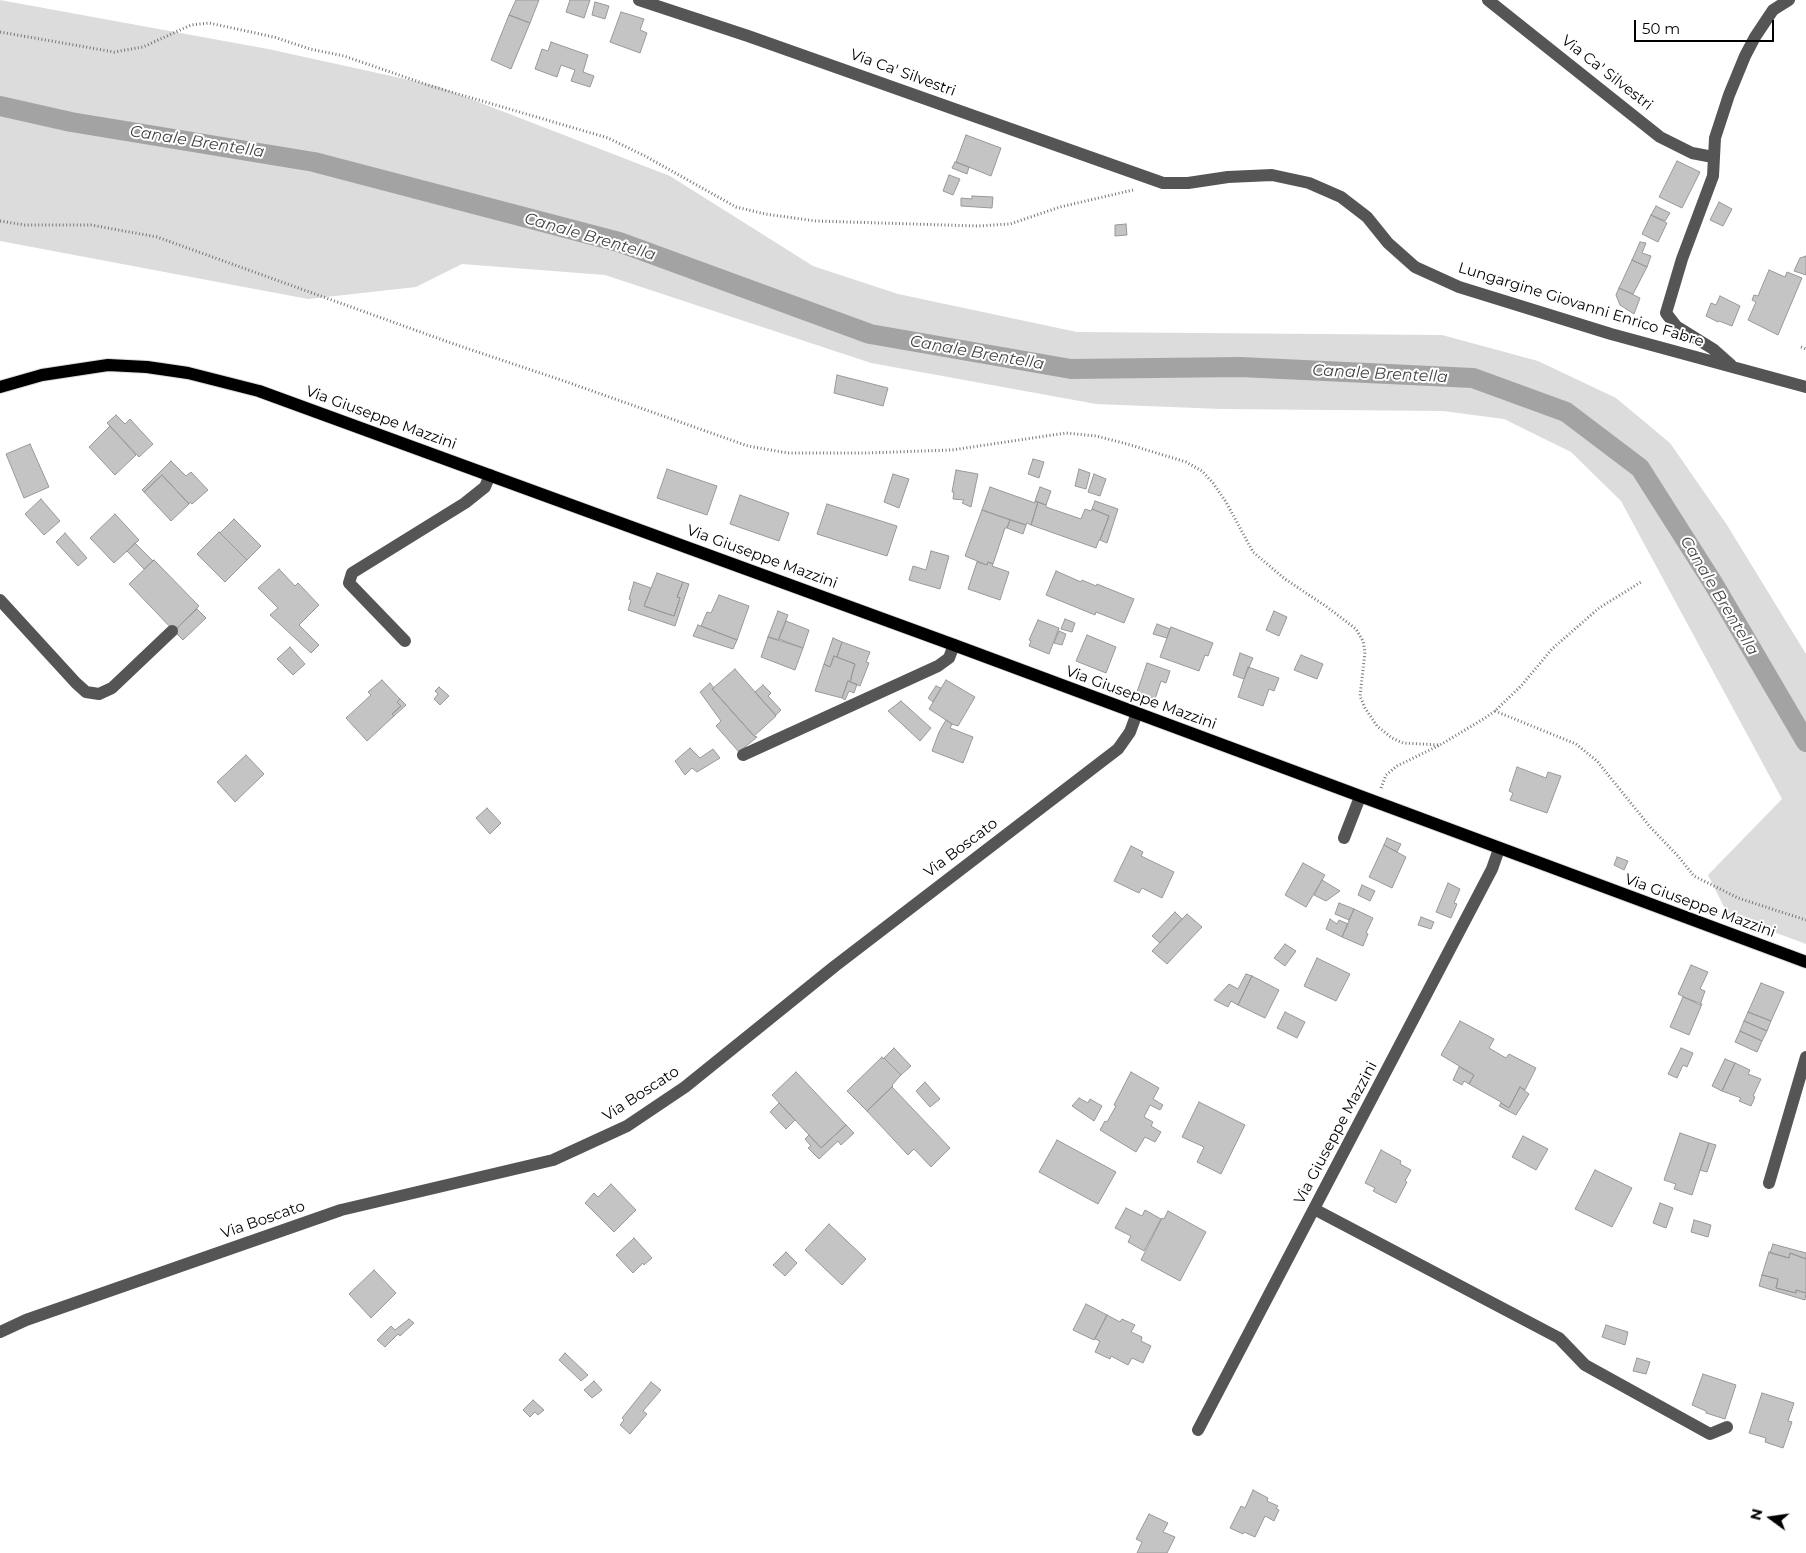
<!DOCTYPE html>
<html>
<head>
<meta charset="utf-8">
<style>
	body { margin:0 }
	#map { position:relative; width:1806px; height:1553px; overflow:hidden; background:#fff; font-family:Montserrat,sans-serif }
	canvas { display:block }
	.north { position:absolute; left:1746px; top:1493px; width:50px; height:50px; -webkit-text-stroke:4px #fff; paint-order:stroke; rotate:284deg; font-size:14px; font-weight:700; line-height:20px; text-align:center; color:#000 }
	.north::after { content:''; display:block; margin:auto; width:18px; height:22px; background:#000; clip-path:polygon(50% 0,100% 100%,50% 72%,0 100%) }
	.scale { position:absolute; left:1634px; top:20px; width:140px; height:22px; box-sizing:border-box; border:2px solid #000; border-top:0; padding-left:6px; font-size:15px; line-height:18px; white-space:nowrap; color:#000; -webkit-text-stroke:4px #fff; paint-order:stroke }
</style>
</head>
<body>
<div id="map">
<canvas width="1806" height="1553"></canvas>
<div class="north">N</div>
<div class="scale">50 m</div>
</div>
<script>
const g = document.querySelector('canvas').getContext('2d');
g.lineJoin = 'round';
function fillPath(path, color) {
  g.fillStyle = color;
  g.fill(path, 'evenodd');
}
function toPath(rows) {
  const path = new Path2D();
  for (const r of rows) {
    path.moveTo(r[0], r[1]);
    for (let i = 2; i < r.length; i += 2) path.lineTo(r[i], r[i + 1]);
  }
  return path;
}
function stroke(path, color, width, dash) {
  g.strokeStyle = color;
  g.lineWidth = width;
  g.lineCap = dash ? 'butt' : 'round';
  g.setLineDash(dash || []);
  g.stroke(path);
}
function write(font, color, halo, rows, align = 'center') {
  g.font = font + ' Montserrat,sans-serif';
  g.lineWidth = 4;
  g.setLineDash([]);
  g.textBaseline = 'middle';
  g.strokeStyle = halo;
  g.fillStyle = color;
  for (const [text, x, y, turn = 0] of rows) {
    g.save();
    g.translate(x, y);
    g.rotate((+turn || 0) * Math.PI / 180);
    g.textAlign = isNaN(turn) ? turn : align;
    if (halo) g.strokeText(text, 0, 0);
    g.fillText(text, 0, 0);
    g.restore();
  }
}
fillPath(toPath([
	[0,0,268,49,437,86,670,176,813,266,898,294,1077,332,1442,335,1538,361,1616,398,1670,443,1727,525,1806,654,1806,944,1728,915,1708,875,1782,799,1621,501,1571,452,1504,419,1443,411,1221,409,1096,404,871,363,605,275,462,264,416,287,308,299,0,241]
]), '#dcdcdc');
stroke(toPath([
	[0,106,71,122,314,162,619,242,870,334,1071,369,1240,367,1473,378,1566,412,1640,468,1713,583,1806,742]
]), '#a3a3a3', 20);
const building = toPath([
	[516,0,539,0,530,23,509,15,516,0],
	[570,0,590,0,584,18,566,12,570,0],
	[595,2,609,6,605,19,592,15,595,2],
	[621,12,644,19,640,30,647,33,640,53,610,42,621,12],
	[509,15,530,23,511,69,491,60,509,15],
	[551,42,588,55,583,72,594,76,590,87,571,81,575,70,561,65,557,77,535,69,542,49,548,51,551,42],
	[966,135,1001,148,991,176,956,162,966,135],
	[1677,161,1700,172,1682,208,1659,197,1677,161],
	[955,162,969,167,967,174,952,168,955,162],
	[949,175,960,179,953,195,943,191,949,175],
	[972,196,993,197,992,208,961,206,961,198,972,199,972,196],
	[1719,202,1732,209,1723,226,1710,220,1719,202],
	[1656,206,1670,213,1665,221,1651,215,1656,206],
	[1651,215,1667,223,1658,242,1642,234,1651,215],
	[1126,224,1127,235,1115,236,1115,225,1126,224],
	[1640,242,1646,243,1642,253,1651,256,1647,267,1632,260,1640,242],
	[1806,256,1806,275,1794,271,1800,258,1806,256],
	[1632,260,1647,267,1633,294,1619,288,1632,260],
	[1769,270,1785,277,1787,272,1802,278,1778,335,1748,320,1756,302,1752,300,1754,295,1758,296,1769,270],
	[1619,288,1640,298,1634,314,1620,305,1616,295,1619,288],
	[1720,296,1740,306,1732,326,1719,321,1718,322,1706,316,1711,303,1716,305,1720,296],
	[837,375,888,388,883,406,834,393,837,375],
	[116,415,125,424,130,419,153,444,139,457,107,423,116,415],
	[110,426,136,455,115,475,89,447,110,426],
	[30,444,49,487,24,498,6,454,30,444],
	[1033,459,1044,462,1039,478,1028,474,1033,459],
	[171,461,186,476,191,472,208,490,192,504,190,502,189,504,162,475,144,492,142,490,171,461],
	[667,469,717,486,707,515,657,498,667,469],
	[1079,469,1090,473,1086,489,1075,486,1079,469],
	[956,470,978,474,971,507,962,503,964,500,953,499,954,492,952,492,956,470],
	[893,474,909,479,899,508,884,502,893,474],
	[1094,474,1106,479,1100,496,1088,492,1094,474],
	[162,475,189,504,171,521,144,492,162,475],
	[990,487,1035,503,1035,501,1038,502,1031,525,1027,523,1026,525,982,510,990,487],
	[1040,487,1051,491,1046,505,1035,501,1040,487],
	[740,495,789,513,779,541,730,524,740,495],
	[41,499,60,521,44,535,25,514,41,499],
	[1095,501,1118,509,1107,543,1100,540,1109,516,1092,509,1095,501],
	[1038,502,1046,505,1046,507,1081,519,1085,509,1091,511,1092,509,1109,516,1100,540,1099,540,1096,548,1031,525,1038,502],
	[827,504,897,526,887,556,817,534,827,504],
	[982,510,1010,520,1007,528,1005,528,993,564,988,562,987,565,965,556,982,510],
	[115,514,139,540,114,563,90,538,115,514],
	[234,519,261,546,247,560,220,533,234,519],
	[1010,520,1026,525,1023,534,1007,528,1010,520],
	[219,532,247,560,225,582,197,554,219,532],
	[65,533,87,558,78,566,56,542,65,533],
	[135,543,153,561,144,569,127,551,135,543],
	[931,551,949,556,940,589,909,580,913,566,926,570,931,551],
	[154,560,199,606,174,631,129,584,154,560],
	[977,562,987,565,988,562,993,564,992,566,1009,572,1000,600,968,589,977,562],
	[279,569,295,586,298,583,319,605,299,625,319,645,311,653,270,615,278,608,258,588,279,569],
	[1056,571,1081,582,1082,580,1096,586,1097,584,1134,599,1124,623,1096,612,1095,615,1046,595,1056,571],
	[657,573,683,582,677,597,680,598,674,616,644,606,657,573],
	[634,582,651,588,644,606,674,616,680,598,677,597,683,582,689,584,675,626,628,610,631,600,629,599,634,582],
	[719,595,749,606,737,640,701,626,707,612,711,613,719,595],
	[197,609,206,618,183,640,174,631,197,609],
	[778,611,788,615,778,640,768,637,778,611],
	[1274,611,1287,617,1279,636,1266,630,1274,611],
	[1065,619,1075,623,1072,632,1061,629,1065,619],
	[1038,620,1059,628,1049,654,1029,646,1031,641,1029,640,1038,620],
	[786,621,809,630,803,648,779,639,786,621],
	[1157,624,1170,629,1167,638,1153,634,1157,624],
	[698,625,737,640,733,649,693,636,698,625],
	[1171,627,1213,643,1208,656,1205,655,1199,671,1160,657,1171,627],
	[1059,631,1066,634,1062,645,1054,643,1059,631],
	[1087,635,1116,647,1106,673,1076,661,1087,635],
	[768,637,803,648,795,670,761,657,768,637],
	[833,638,842,642,837,657,834,656,830,667,824,664,833,638],
	[842,642,870,652,866,662,869,663,860,686,850,682,855,664,837,657,842,642],
	[290,647,305,664,293,675,277,659,290,647],
	[1240,653,1253,658,1244,679,1233,675,1240,653],
	[1301,655,1323,664,1317,679,1294,670,1301,655],
	[834,656,855,664,851,677,852,678,850,682,848,681,842,698,815,691,824,664,830,667,834,656],
	[1147,663,1170,671,1166,683,1161,681,1155,699,1137,692,1147,663],
	[1248,667,1279,678,1274,691,1269,689,1263,706,1238,697,1248,667],
	[735,669,776,716,754,736,712,689,735,669],
	[382,680,400,699,397,702,401,706,392,714,394,716,367,741,346,718,371,695,368,692,382,680],
	[946,680,975,697,958,726,952,724,929,709,946,680],
	[848,681,857,684,854,693,849,691,845,700,842,698,848,681],
	[710,683,714,688,712,689,754,736,757,737,739,752,716,726,721,721,700,692,710,683],
	[763,685,771,693,768,696,781,710,776,715,755,692,763,685],
	[936,686,941,688,933,702,928,698,936,686],
	[439,687,449,696,440,705,434,699,438,694,435,691,439,687],
	[400,699,406,705,394,716,392,714,401,706,397,702,400,699],
	[901,701,931,728,920,741,888,711,901,701],
	[946,720,952,724,950,728,973,737,963,763,932,751,939,732,946,720],
	[690,748,700,758,713,749,720,758,697,772,692,768,685,775,675,761,690,748],
	[246,755,264,774,235,802,217,782,246,755],
	[1517,767,1546,778,1548,772,1561,776,1547,813,1510,800,1513,793,1509,791,1517,767],
	[487,808,501,823,490,834,476,818,487,808],
	[1387,838,1401,844,1397,852,1384,845,1387,838],
	[1384,845,1406,857,1392,888,1369,877,1384,845],
	[1131,846,1143,852,1141,856,1174,872,1162,898,1142,888,1139,893,1114,881,1131,846],
	[1617,857,1628,861,1624,870,1614,865,1617,857],
	[1303,863,1325,875,1306,907,1285,895,1303,863],
	[1322,880,1340,891,1326,901,1314,895,1322,880],
	[1448,883,1460,889,1454,903,1457,904,1451,918,1436,912,1448,883],
	[1362,885,1375,891,1370,901,1358,895,1362,885],
	[1339,903,1354,909,1349,920,1335,914,1339,903],
	[1354,909,1373,918,1366,933,1368,934,1363,946,1342,937,1354,909],
	[1175,912,1182,919,1160,943,1152,936,1175,912],
	[1187,914,1202,927,1167,964,1152,951,1187,914],
	[1421,917,1434,922,1431,929,1418,925,1421,917],
	[1330,919,1337,924,1339,920,1348,924,1342,937,1326,929,1330,919],
	[1285,944,1296,951,1285,966,1274,958,1285,944],
	[1317,958,1350,974,1336,1001,1304,986,1317,958],
	[1691,965,1708,972,1700,989,1705,991,1700,1005,1678,994,1691,965],
	[1246,974,1252,976,1238,1005,1231,1001,1228,1007,1214,1000,1229,984,1238,989,1246,974],
	[1252,976,1279,990,1265,1018,1238,1005,1252,976],
	[1761,983,1784,992,1771,1021,1748,1012,1761,983],
	[1683,997,1702,1004,1689,1035,1670,1027,1683,997],
	[1285,1012,1305,1022,1297,1038,1277,1028,1285,1012],
	[1748,1012,1771,1021,1767,1031,1744,1021,1748,1012],
	[1460,1021,1494,1039,1489,1048,1506,1058,1509,1054,1536,1068,1525,1090,1520,1087,1509,1108,1501,1103,1501,1102,1469,1084,1474,1075,1441,1055,1460,1021],
	[1744,1021,1767,1031,1762,1041,1740,1031,1744,1021],
	[1740,1031,1762,1041,1757,1052,1735,1042,1740,1031],
	[894,1048,911,1066,901,1075,884,1058,894,1048],
	[1681,1048,1693,1053,1687,1067,1683,1065,1677,1078,1668,1074,1681,1048],
	[882,1057,883,1059,884,1058,901,1075,892,1085,893,1086,867,1111,847,1091,882,1057],
	[1725,1059,1735,1063,1722,1091,1712,1086,1725,1059],
	[1735,1063,1750,1070,1748,1074,1761,1079,1753,1096,1755,1097,1751,1106,1739,1101,1741,1098,1722,1091,1735,1063],
	[1459,1067,1474,1075,1469,1084,1464,1081,1462,1085,1453,1080,1459,1067],
	[796,1072,846,1125,821,1148,772,1095,796,1072],
	[1131,1072,1159,1088,1153,1099,1163,1105,1160,1110,1150,1105,1144,1117,1153,1122,1151,1126,1161,1132,1155,1142,1145,1137,1136,1152,1100,1130,1105,1121,1107,1122,1116,1106,1114,1105,1131,1072],
	[925,1082,940,1099,930,1107,916,1091,925,1082],
	[892,1087,950,1148,931,1167,914,1149,908,1155,867,1111,892,1087],
	[1520,1087,1529,1094,1516,1115,1499,1106,1501,1103,1509,1108,1520,1087],
	[1079,1098,1088,1103,1090,1099,1102,1106,1094,1121,1072,1106,1079,1098],
	[1199,1102,1245,1125,1221,1174,1197,1162,1204,1147,1182,1137,1199,1102],
	[779,1103,795,1120,786,1129,770,1112,779,1103],
	[846,1125,854,1133,841,1145,838,1141,819,1159,808,1148,811,1146,805,1139,809,1135,821,1148,846,1125],
	[1680,1133,1709,1143,1692,1195,1674,1189,1676,1184,1664,1180,1680,1133],
	[1523,1136,1548,1149,1536,1170,1512,1157,1523,1136],
	[1057,1140,1116,1172,1098,1204,1039,1172,1057,1140],
	[1709,1143,1716,1145,1707,1172,1700,1170,1709,1143],
	[1381,1150,1401,1161,1400,1164,1411,1170,1405,1181,1407,1182,1396,1203,1373,1191,1375,1188,1365,1183,1381,1150],
	[1595,1170,1632,1188,1612,1227,1575,1209,1595,1170],
	[611,1184,636,1210,614,1232,585,1203,594,1193,598,1197,611,1184],
	[1660,1203,1673,1208,1666,1228,1653,1223,1660,1203],
	[1126,1208,1142,1216,1145,1210,1161,1219,1144,1251,1128,1242,1131,1236,1115,1228,1126,1208],
	[1168,1211,1206,1232,1180,1281,1141,1260,1162,1218,1164,1219,1168,1211],
	[1694,1220,1711,1225,1708,1237,1691,1232,1694,1220],
	[829,1224,866,1259,842,1285,805,1250,829,1224],
	[634,1238,652,1258,644,1265,643,1263,633,1273,616,1255,634,1238],
	[1773,1244,1806,1253,1806,1259,1790,1253,1789,1258,1770,1253,1773,1244],
	[786,1252,797,1263,785,1276,773,1265,786,1252],
	[1769,1252,1789,1258,1790,1253,1806,1259,1806,1293,1796,1290,1796,1293,1776,1288,1778,1279,1762,1275,1769,1252],
	[374,1270,396,1293,371,1318,349,1294,374,1270],
	[1762,1275,1778,1279,1776,1288,1796,1293,1796,1290,1806,1293,1805,1300,1759,1286,1762,1275],
	[1086,1304,1107,1315,1094,1340,1073,1330,1086,1304],
	[1107,1315,1120,1322,1122,1319,1135,1325,1131,1332,1142,1337,1141,1341,1151,1346,1143,1363,1132,1358,1128,1365,1111,1356,1110,1359,1095,1352,1100,1341,1095,1339,1107,1315],
	[409,1319,414,1323,400,1336,398,1334,385,1347,377,1340,391,1326,395,1330,409,1319],
	[1606,1325,1628,1332,1625,1345,1602,1337,1606,1325],
	[565,1353,588,1375,581,1381,559,1360,565,1353],
	[1637,1358,1650,1362,1646,1374,1633,1371,1637,1358],
	[1703,1374,1736,1385,1725,1419,1706,1413,1706,1411,1692,1405,1703,1374],
	[594,1381,602,1390,592,1398,584,1390,594,1381],
	[651,1382,661,1390,643,1411,647,1414,630,1434,620,1425,624,1420,622,1418,651,1382],
	[1762,1393,1794,1403,1788,1421,1792,1422,1783,1448,1765,1442,1766,1438,1749,1433,1762,1393],
	[533,1400,544,1410,538,1415,535,1412,530,1417,523,1410,533,1400],
	[1253,1490,1268,1498,1267,1501,1278,1506,1276,1508,1279,1510,1274,1521,1265,1516,1255,1537,1244,1532,1243,1534,1230,1528,1241,1506,1245,1508,1253,1490],
	[1149,1514,1168,1523,1163,1532,1175,1537,1167,1553,1137,1553,1142,1542,1136,1539,1149,1514]
]);
fillPath(building, '#c4c4c4');
stroke(building, '#999', 1);
const major = toPath([
	[0,387,42,375,108,365,147,367,188,373,259,391,954,645,1806,962]
]);
stroke(major, '#dbdbdb', 14);
stroke(toPath([
	[0,32,114,52,143,47,191,25,209,23,274,37,310,49,344,56,431,86,608,138,645,156,736,207,765,214,816,221,978,226,1010,224,1060,207,1133,190],
	[0,221,25,225,91,225,157,237,451,343,564,381,748,446,788,453,866,453,952,450,1066,433,1096,436,1127,444,1186,462,1202,471,1213,483,1226,502,1253,552,1285,579,1327,607,1356,629,1363,641,1365,652,1360,696,1365,708,1377,726,1392,738,1403,743,1440,745,1485,718,1495,711,1521,686,1552,649,1599,608,1641,582],
	[1801,347,1806,349],
	[1495,711,1576,744,1597,761,1651,828,1678,856,1694,876,1738,898,1806,920],
	[1381,788,1386,775,1397,766,1440,745]
]), '#777', 3, [1, 2.5]);
stroke(toPath([
	[639,0,748,36,1163,183,1188,183,1228,177,1272,175,1309,183,1341,197,1367,217,1388,243,1415,267,1459,287,1611,334,1806,387],
	[1488,0,1660,137,1692,153,1713,157],
	[1731,365,1713,349,1676,326,1666,313,1682,259,1713,176,1715,138,1729,95,1745,56,1755,37,1773,10,1789,0],
	[0,600,76,683,86,692,99,694,112,688,172,631],
	[405,641,349,583,352,573,465,503,485,487,490,475],
	[743,755,938,666,949,658,954,645],
	[1344,838,1360,797],
	[1769,1183,1806,1057],
	[1314,1209,1559,1338,1585,1365,1710,1434,1727,1427],
	[0,1332,26,1320,341,1210,553,1160,627,1126,685,1087,835,966,1118,749,1130,732,1137,713],
	[1198,1430,1492,869,1499,849]
]), '#555', 12);
stroke(major, '#000', 12);
write('15px', '#000', '#fff', [
	["Via Ca' Silvestri",903,73,20],
	["Via Ca' Silvestri",1607,73,38],
	["Lungargine Giovanni Enrico Fabre",1581,305,17],
	["Via Giuseppe Mazzini",381,418,20],
	["Via Giuseppe Mazzini",762,557,20],
	["Via Giuseppe Mazzini",1141,698,20],
	["Via Boscato",961,848,-37],
	["Via Giuseppe Mazzini",1700,906,20],
	["Via Boscato",641,1094,-33],
	["Via Giuseppe Mazzini",1336,1133,-62],
	["Via Boscato",263,1220,-19]
]);
write('italic 16px', '#444', '#fff', [
	["Canale Brentella",197,142,9],
	["Canale Brentella",590,237,16],
	["Canale Brentella",977,353,10],
	["Canale Brentella",1380,374,3],
	["Canale Brentella",1719,596,59]
]);
</script>
</body>
</html>
